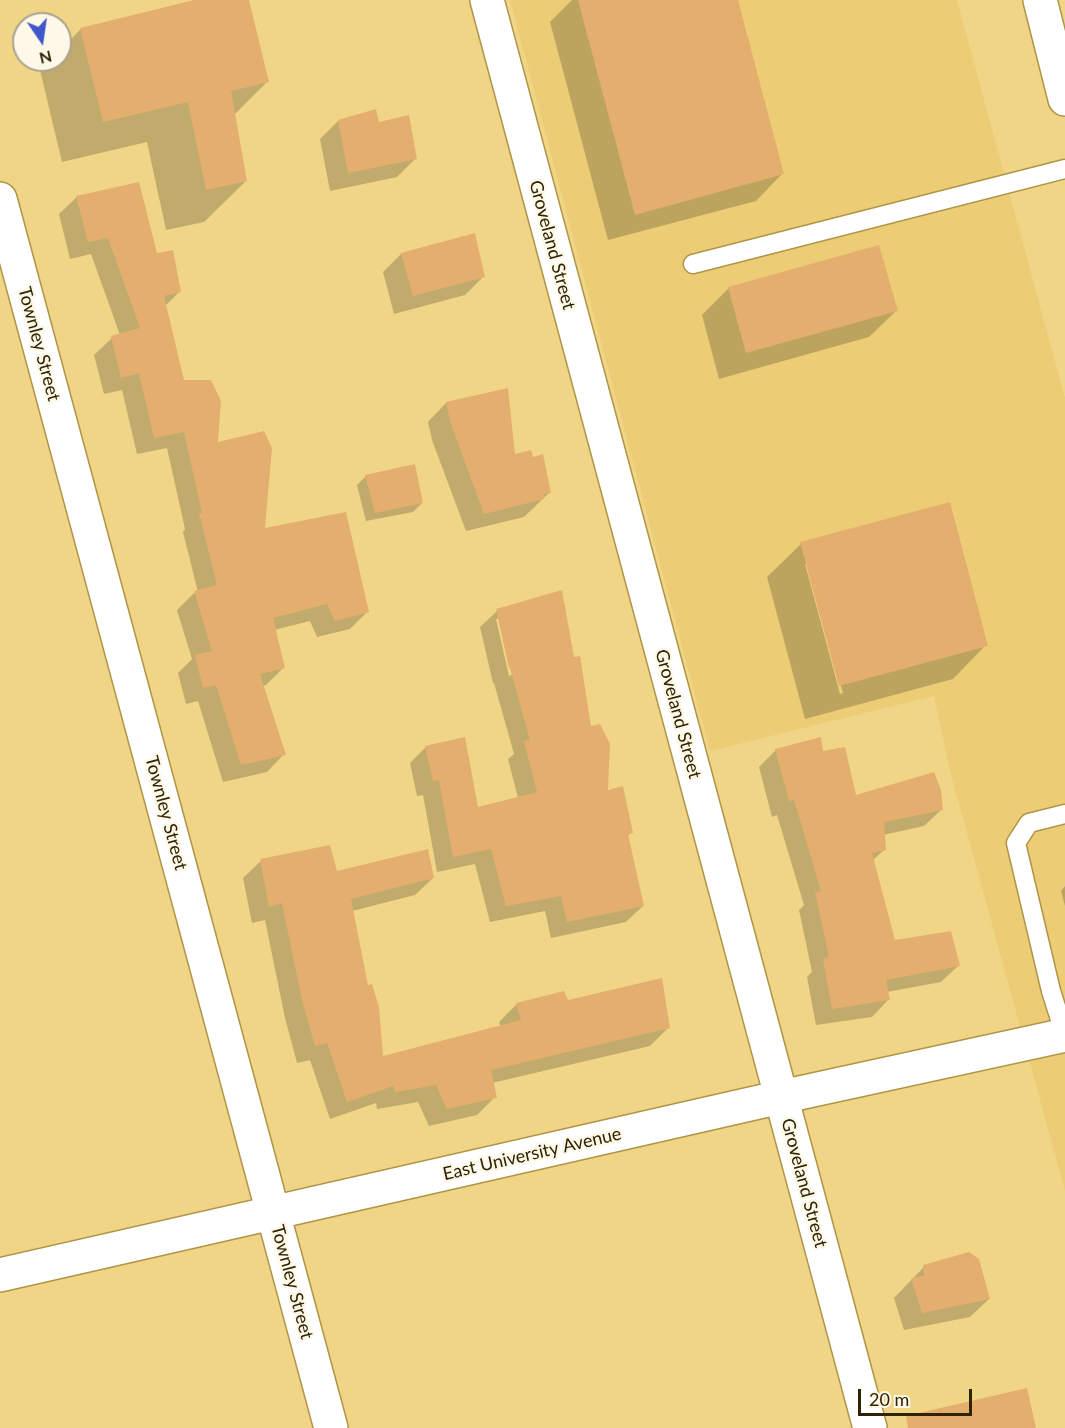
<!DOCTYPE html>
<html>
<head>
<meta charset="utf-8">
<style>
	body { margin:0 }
	#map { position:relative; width:1065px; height:1428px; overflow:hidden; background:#f1d587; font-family:Lato,sans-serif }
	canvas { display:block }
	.north { position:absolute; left:12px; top:12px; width:60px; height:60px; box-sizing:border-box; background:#fef8e9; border:2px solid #aba38d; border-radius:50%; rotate:167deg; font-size:16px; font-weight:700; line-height:24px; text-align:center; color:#2e2302 }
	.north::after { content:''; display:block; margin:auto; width:21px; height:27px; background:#4156ca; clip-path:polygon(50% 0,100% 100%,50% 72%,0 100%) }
	.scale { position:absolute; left:858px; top:1389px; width:114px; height:27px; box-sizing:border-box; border:3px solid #2e2302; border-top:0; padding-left:8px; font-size:18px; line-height:21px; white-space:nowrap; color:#2e2302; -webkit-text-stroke:4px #fef8e9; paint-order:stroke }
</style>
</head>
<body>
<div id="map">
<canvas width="1065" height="1428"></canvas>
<div class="north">N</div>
<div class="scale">20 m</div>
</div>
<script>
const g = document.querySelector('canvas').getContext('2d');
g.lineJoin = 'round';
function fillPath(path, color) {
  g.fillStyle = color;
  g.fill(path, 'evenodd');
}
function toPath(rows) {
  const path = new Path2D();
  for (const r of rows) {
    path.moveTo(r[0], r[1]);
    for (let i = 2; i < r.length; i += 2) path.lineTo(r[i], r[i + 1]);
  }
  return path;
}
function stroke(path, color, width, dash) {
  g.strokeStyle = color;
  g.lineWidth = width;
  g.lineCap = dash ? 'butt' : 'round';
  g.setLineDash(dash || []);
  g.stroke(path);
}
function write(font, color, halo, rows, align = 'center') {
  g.font = font + ' Lato,sans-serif';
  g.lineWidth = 5;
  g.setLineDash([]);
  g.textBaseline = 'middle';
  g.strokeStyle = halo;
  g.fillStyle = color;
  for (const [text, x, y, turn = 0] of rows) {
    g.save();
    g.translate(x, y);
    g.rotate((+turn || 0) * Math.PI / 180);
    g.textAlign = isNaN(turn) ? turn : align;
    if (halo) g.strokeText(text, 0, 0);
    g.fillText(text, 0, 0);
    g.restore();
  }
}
fillPath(toPath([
	[510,0,957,0,1065,398,1065,1191,950,771,934,696,710,751]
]), '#eccd76');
fillPath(toPath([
	[200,0,248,0,267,82,234,115,246,181,204,222,166,230,147,142,62,162,40,70,50,60,60,60,60,50,81,29],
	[572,0,736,0,782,174,756,201,608,240,550,22],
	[338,121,378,123,415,159,397,177,330,191,320,139],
	[77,197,156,255,179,292,165,306,183,382,263,530,367,612,350,629,317,637,310,621,274,630,284,667,266,685,262,686,284,754,267,772,223,782,198,701,186,704,178,673,192,659,177,610,194,593,198,592,183,532,185,529,167,448,137,454,122,390,104,394,94,355,112,338,120,335,91,254,70,259,59,214],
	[401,254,483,277,465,295,394,314,383,272],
	[729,288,896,311,869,337,719,379,702,315],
	[446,403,514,456,550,492,524,517,466,531,432,440,428,422],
	[366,476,422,503,413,512,366,521,357,485],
	[801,544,986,645,953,679,805,719,767,577],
	[805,564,808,564,843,693,840,694],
	[497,611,573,659,606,792,631,832,627,837,643,906,626,922,551,938,545,911,490,922,475,864,437,872,423,795,417,796,410,763,426,747,477,808,518,798,508,759,514,754,494,683,493,683,480,627],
	[496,619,500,619,512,675,509,676],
	[776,750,822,753,855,797,941,810,924,826,883,835,885,849,872,861,894,942,958,966,941,982,887,992,888,1000,872,1017,816,1025,807,977,812,972,799,910,804,905,777,815,772,817,759,767],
	[261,861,336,873,433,878,415,895,352,911,382,1058,501,1027,499,1022,517,1004,567,1002,668,1028,650,1046,492,1083,495,1097,477,1115,429,1126,418,1102,377,1109,376,1103,330,1119,310,1060,297,1063,285,1018,265,920,252,923,243,878],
	[1065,886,1065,906,1061,891],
	[924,1267,989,1299,970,1317,904,1330,894,1298]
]), '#0003');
fillPath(toPath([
	[194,0,249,0,269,82,231,91,247,181,206,190,188,102,103,122,80,28],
	[578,0,738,0,784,174,635,215],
	[376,109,379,122,409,115,417,159,348,173,338,120],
	[139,182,157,253,173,250,181,292,164,296,184,380,211,380,221,401,218,442,264,431,272,448,265,528,346,512,369,612,335,621,327,604,273,618,285,668,260,674,286,755,241,765,216,685,203,688,195,655,212,651,194,591,217,585,199,513,202,513,184,432,154,438,139,373,121,378,111,336,140,328,108,238,88,242,76,196],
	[475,233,485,277,413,296,401,253],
	[879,245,898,311,746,353,728,287],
	[508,388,515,454,531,450,533,457,543,454,551,493,544,494,544,499,484,514,450,421,446,402],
	[415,464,423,503,375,513,365,475],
	[950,502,988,646,839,686,800,542],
	[562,590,574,657,580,656,591,726,600,724,610,744,608,790,623,786,633,833,628,834,644,906,567,922,561,896,506,906,491,849,453,857,439,780,433,781,425,746,465,737,478,807,537,792,524,741,530,740,510,668,509,668,496,609],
	[821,737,823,751,845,747,856,795,934,772,941,790,943,810,884,822,886,850,872,853,895,940,951,931,960,966,886,980,890,1000,832,1009,823,959,829,957,815,892,821,891,794,800,789,801,775,749],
	[330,845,337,871,428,849,434,878,351,899,368,985,372,984,379,1007,383,1056,521,1020,516,1003,564,991,568,1000,662,978,670,1028,491,1070,497,1098,447,1109,436,1085,395,1092,393,1086,347,1102,327,1043,315,1046,302,1000,282,903,269,907,260,859],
	[969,1252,979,1259,990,1299,922,1313,911,1278,924,1276,923,1265],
	[1027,1388,1036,1428,908,1428,906,1416]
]), '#e4af6e');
const lane = toPath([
	[693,264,1065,169],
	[1065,1035,1051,991,1016,843,1029,823,1065,814]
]);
const street = toPath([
	[487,0,870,1428],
	[0,199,331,1428],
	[0,1275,781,1097,1065,1035]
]);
const secondary = toPath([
	[1040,0,1065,99]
]);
stroke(lane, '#af9547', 21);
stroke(street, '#af9547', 36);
stroke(secondary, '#af9547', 36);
stroke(lane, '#fff', 18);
stroke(street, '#fff', 33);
stroke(secondary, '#fff', 33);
write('18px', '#2e2302', '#fef8e9', [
	["Groveland Street",552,245,75],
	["Townley Street",39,344,75],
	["Groveland Street",678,714,75],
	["Townley Street",166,813,75],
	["East University Avenue",532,1154,-13],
	["Groveland Street",804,1183,75],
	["Townley Street",292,1282,75]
]);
</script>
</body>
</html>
